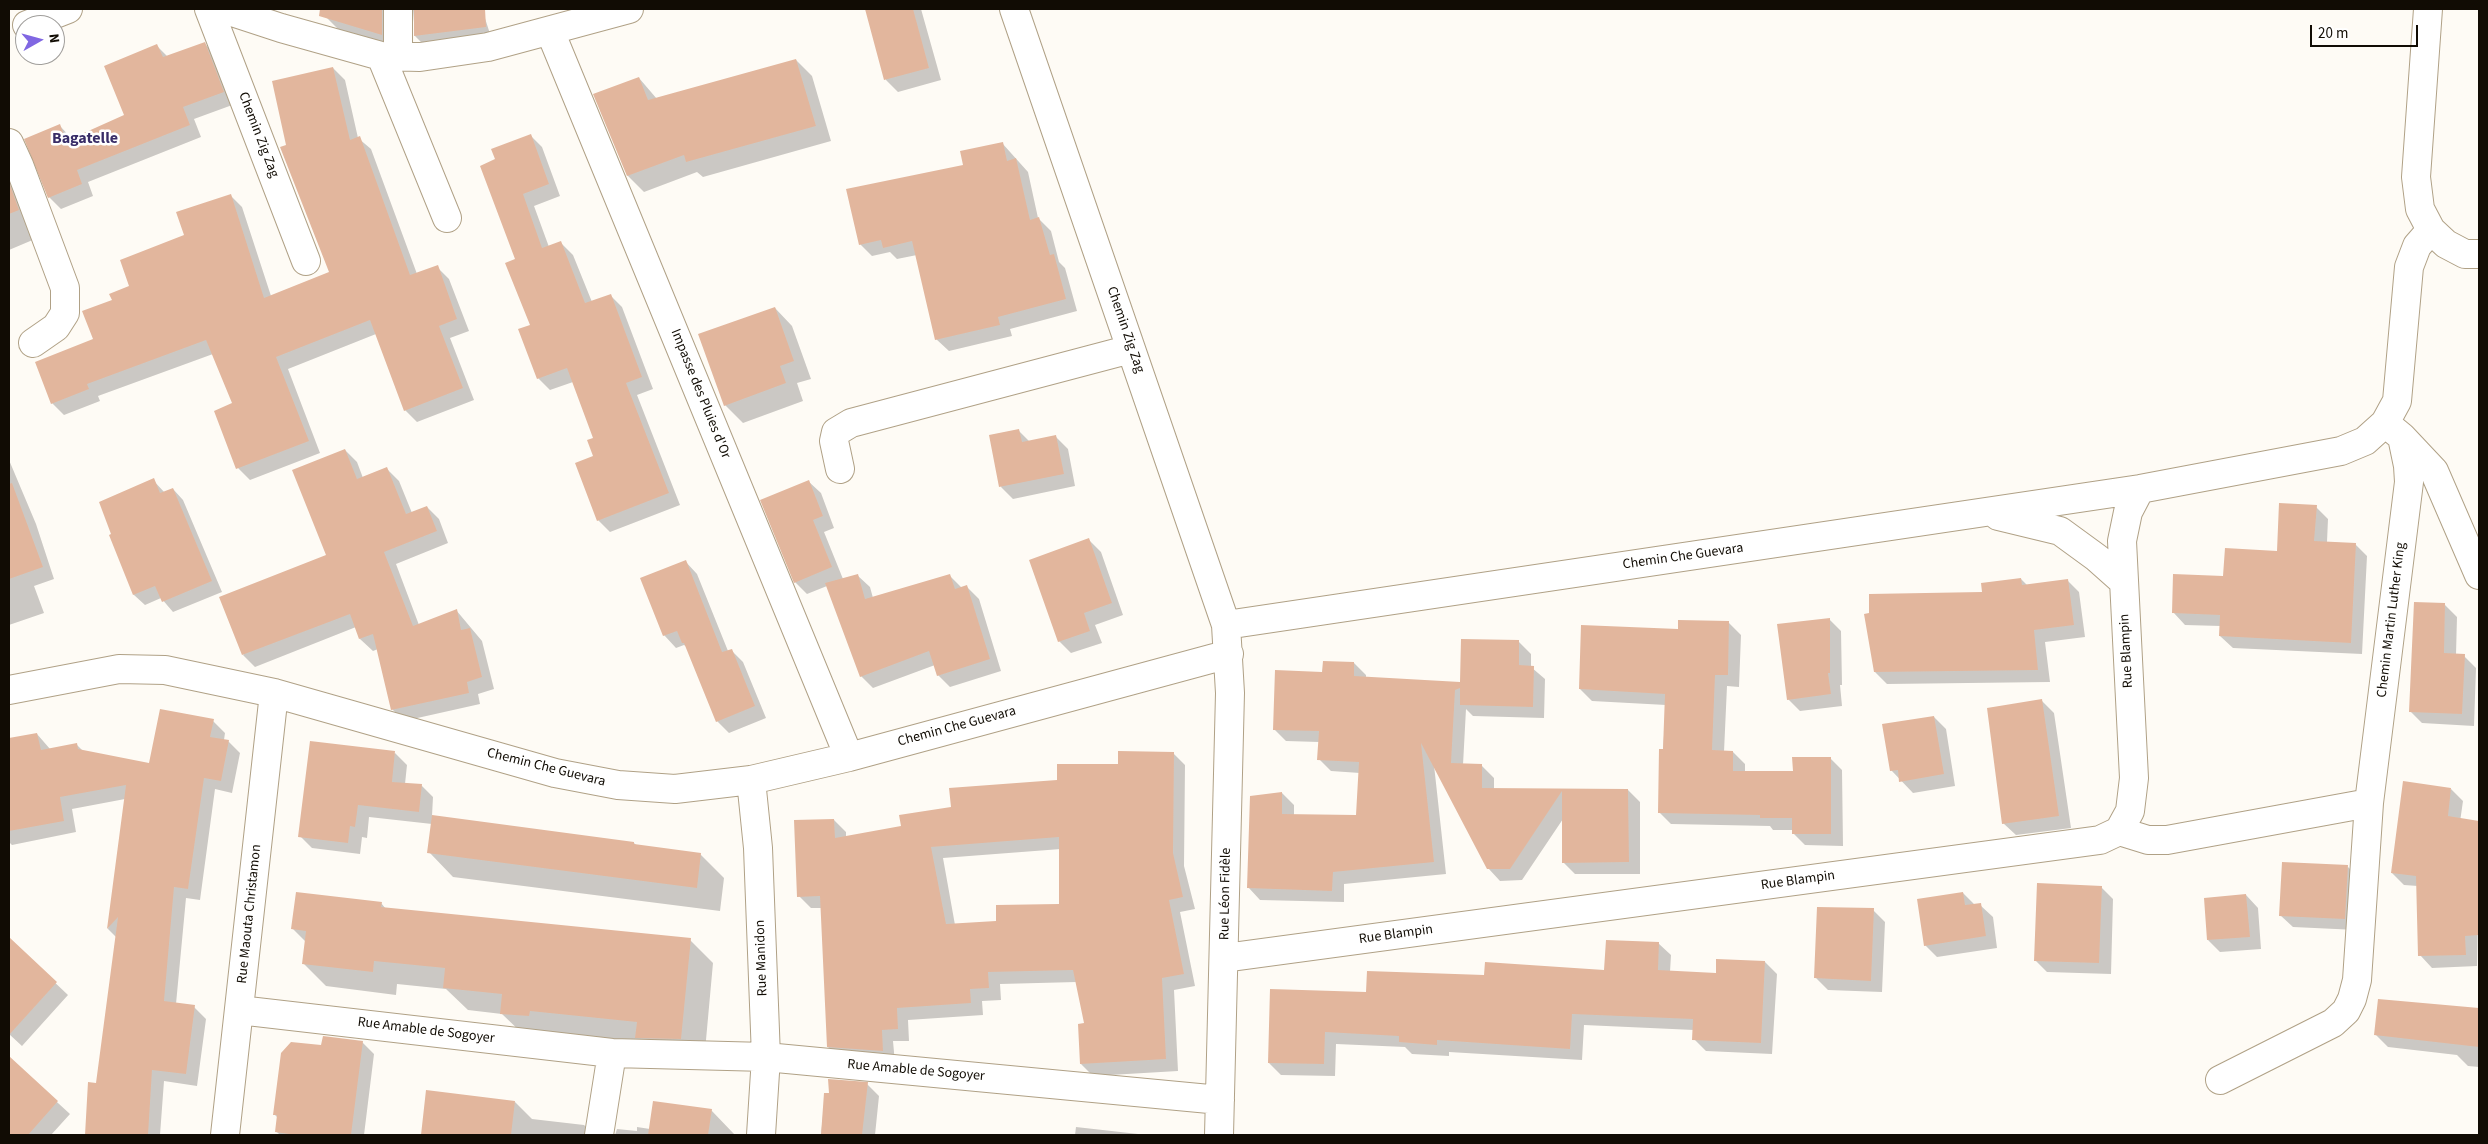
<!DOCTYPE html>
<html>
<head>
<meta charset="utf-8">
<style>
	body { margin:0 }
	#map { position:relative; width:2488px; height:1144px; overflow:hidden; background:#fefbf5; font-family:"Source Sans 3",sans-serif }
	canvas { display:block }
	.frame { position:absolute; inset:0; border:10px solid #110c04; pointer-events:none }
	.north { position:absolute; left:15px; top:15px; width:50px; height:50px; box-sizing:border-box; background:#fff; border:1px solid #a09e9b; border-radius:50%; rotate:83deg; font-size:14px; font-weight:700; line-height:20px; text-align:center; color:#110c04 }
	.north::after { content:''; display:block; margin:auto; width:18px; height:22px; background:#8067e2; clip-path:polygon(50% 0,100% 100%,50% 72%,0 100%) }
	.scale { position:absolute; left:2310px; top:25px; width:108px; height:22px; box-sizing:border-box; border:2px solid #110c04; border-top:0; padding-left:6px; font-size:15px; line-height:18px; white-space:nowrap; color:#110c04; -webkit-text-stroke:4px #fff; paint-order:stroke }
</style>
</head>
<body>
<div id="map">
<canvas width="2488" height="1144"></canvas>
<div class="frame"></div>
<div class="north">N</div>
<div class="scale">20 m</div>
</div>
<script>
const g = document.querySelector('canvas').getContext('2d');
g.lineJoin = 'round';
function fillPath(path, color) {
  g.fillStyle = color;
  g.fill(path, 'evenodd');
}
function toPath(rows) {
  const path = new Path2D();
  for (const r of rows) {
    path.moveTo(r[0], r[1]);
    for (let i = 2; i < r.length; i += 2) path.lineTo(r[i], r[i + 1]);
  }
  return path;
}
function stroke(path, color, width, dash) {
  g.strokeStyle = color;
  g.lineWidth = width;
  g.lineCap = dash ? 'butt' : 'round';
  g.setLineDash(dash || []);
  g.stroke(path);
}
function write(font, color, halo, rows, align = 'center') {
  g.font = font + ' "Source Sans 3",sans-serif';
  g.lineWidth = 5;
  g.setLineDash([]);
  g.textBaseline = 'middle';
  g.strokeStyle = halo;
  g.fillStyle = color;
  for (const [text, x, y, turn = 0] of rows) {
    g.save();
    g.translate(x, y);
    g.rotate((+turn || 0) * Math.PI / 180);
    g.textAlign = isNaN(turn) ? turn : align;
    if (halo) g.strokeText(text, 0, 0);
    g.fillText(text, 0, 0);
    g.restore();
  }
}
fillPath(toPath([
	[327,9,401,9,394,46,339,30,327,18],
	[413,9,482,9,492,40,427,48,415,36],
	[866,9,921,9,941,80,898,92,886,80],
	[205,44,217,56,235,104,194,119,201,137,88,182,93,196,61,209,49,197,60,126,72,139,126,116,157,46,168,57],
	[796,60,812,76,831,141,703,177,697,172,644,192,628,176,595,95,639,78,657,99],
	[333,68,345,80,358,138,371,149,417,274,437,267,449,279,469,331,450,338,474,400,417,422,405,410,376,334,288,369,320,453,250,480,238,468,234,404,213,354,98,396,100,401,64,415,52,403,40,372,94,340,114,300,230,195,242,207,271,296,330,273,288,146],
	[530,135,542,147,560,196,534,206,549,247,561,243,573,255,592,302,610,295,622,307,653,389,637,395,680,505,610,532,598,520,595,438,573,382,550,390,538,378,531,325,496,159],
	[1002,143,1028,172,1038,218,1051,231,1059,262,1065,268,1077,311,1010,329,1012,336,949,351,936,339,917,255,897,259,890,252,872,256,860,244,964,166],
	[9,180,16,187,35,239,9,250],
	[775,308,792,326,811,379,797,383,803,401,743,423,725,405],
	[1019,431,1030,442,1056,437,1068,449,1075,486,1013,499,1001,487],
	[345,450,357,462,363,478,387,469,399,481,412,513,427,507,439,519,448,543,396,564,419,625,456,610,482,641,494,689,478,694,480,704,404,721,392,709,378,649,373,651,360,639,356,627,255,667,243,655,328,556],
	[9,460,36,524,54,579,34,586,44,613,9,625],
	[153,480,165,493,173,489,183,500,222,592,173,612,161,598,145,605,134,595,110,536],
	[808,481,821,493,834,528,824,532,843,579,857,575,870,587,873,598,949,575,961,587,967,587,979,599,1001,671,950,687,938,675,935,665,873,688,861,676,827,586,807,594,795,582],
	[2316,507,2328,519,2327,542,2355,544,2367,556,2362,654,2233,648,2220,636,2221,626,2185,625,2173,612,2224,577,2279,553],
	[1089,540,1101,552,1123,615,1095,625,1102,643,1071,653,1059,641],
	[685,561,697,574,728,651,731,650,743,662,766,718,729,733,717,721,687,647,684,645,676,648,664,635],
	[2021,579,2027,585,2067,580,2079,592,2085,637,2045,642,2050,682,1887,684,1875,672,1984,594],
	[2445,605,2457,617,2456,655,2464,656,2476,668,2474,726,2422,723,2410,711],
	[1829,619,1841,631,1842,685,1840,685,1842,706,1800,711,1788,699],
	[1729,623,1741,635,1739,687,1727,686,1724,752,1733,752,1745,764,1745,772,1794,772,1830,758,1842,770,1843,846,1805,845,1793,833,1793,830,1773,830,1770,826,1671,824,1659,812,1666,705,1592,701,1580,689,1679,631],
	[1519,642,1531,654,1531,667,1545,679,1544,718,1473,716,1466,709,1463,765,1482,766,1494,778,1494,790,1628,790,1640,802,1640,874,1575,874,1563,862,1563,819,1522,880,1500,881,1488,868,1434,765,1446,874,1344,884,1344,902,1260,900,1248,887,1282,793,1294,805,1294,815,1357,817,1360,773,1331,771,1319,759,1319,742,1286,741,1274,729,1323,673,1354,663,1366,675,1366,678,1462,683],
	[2042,701,2054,713,2071,828,2016,835,2003,823],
	[1934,717,1946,729,1955,786,1913,793,1891,770],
	[213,721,225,733,224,740,228,741,240,753,232,793,215,789,200,900,186,898,176,1004,194,1007,206,1019,197,1086,164,1081,160,1135,86,1135,89,1084,97,1084,116,937,108,929,125,799,72,809,76,832,12,845,9,842,9,739,37,734,50,749,76,744,84,752,150,765],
	[395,753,407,765,405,784,421,785,433,797,432,816,634,843,636,845,700,854,724,878,720,911,453,877,429,852,432,824,369,817,367,838,362,837,360,854,312,848,300,836],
	[1173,753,1185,765,1184,866,1195,909,1180,912,1195,986,1174,990,1178,1071,1093,1076,1081,1064,1085,1024,1077,982,1000,984,1001,1000,982,1001,983,1015,908,1020,909,1041,893,1041,895,1063,840,1059,828,1047,822,908,811,908,799,896,834,820,846,832,846,838,903,827,952,808],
	[1061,849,1061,905,997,922,955,925,943,858],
	[2451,789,2463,801,2460,822,2469,860,2479,861,2477,966,2432,968,2420,955,2418,886,2404,885,2392,873],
	[2348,867,2360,879,2357,930,2293,927,2280,915],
	[2101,887,2113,899,2111,974,2047,972,2035,960],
	[1963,893,1975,905,1980,905,1993,917,1997,948,1937,957,1925,945],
	[2246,895,2258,908,2261,949,2220,952,2208,940],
	[381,903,386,909,690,940,713,963,704,1062,525,1036,502,1014,468,1010,446,989,397,984,396,995,326,986,303,963,306,942,293,929],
	[1873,910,1885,922,1882,992,1828,990,1816,978],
	[9,939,68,995,22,1046,9,1034],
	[1658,943,1671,955,1670,972,1717,974,1765,962,1777,974,1772,1054,1706,1051,1694,1039,1694,1030,1584,1025,1582,1060,1449,1052,1449,1056,1412,1054,1405,1047,1336,1044,1335,1076,1281,1075,1269,1063,1368,993,1485,977,1605,972],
	[2379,1000,2479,1010,2479,1067,2468,1066,2457,1055,2388,1047,2376,1035],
	[362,1042,374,1054,364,1135,280,1135,276,1131,278,1118,274,1114,322,1047],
	[11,1060,70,1114,51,1135,9,1135,9,1062],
	[867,1084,879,1096,875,1135,821,1135,825,1094],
	[515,1102,532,1119,584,1125,595,1135,423,1135],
	[711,1110,735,1135,615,1135,617,1129,637,1131,637,1127,650,1129],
	[1076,1127,1147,1135,1075,1135]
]), '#0003');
fillPath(toPath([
	[320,9,382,9,382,35,319,16],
	[414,9,485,9,486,27,414,36],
	[865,9,913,9,929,68,884,80],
	[205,42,224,92,183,107,190,125,77,170,82,184,48,198,24,139,60,124,66,141,124,115,104,66,157,44,163,57],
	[796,59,816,126,686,162,684,155,627,176,593,94,639,77,648,100],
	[333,67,350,140,360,136,410,275,438,265,457,319,439,326,463,388,404,411,370,320,276,357,309,441,236,469,214,411,232,403,206,340,87,384,89,389,51,404,35,362,93,339,82,311,112,300,109,294,129,286,120,260,184,235,176,212,231,194,264,298,329,272,280,147,286,145,272,81],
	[531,134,549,184,523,194,542,248,561,241,585,303,611,294,642,377,626,383,669,493,597,521,575,463,593,456,587,440,593,438,567,368,537,379,518,329,530,325,505,263,515,259,480,166,495,159,491,149],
	[1003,142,1007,161,1016,158,1030,220,1039,217,1050,255,1054,254,1066,299,998,317,1000,325,935,340,912,241,883,248,881,240,859,245,846,189,963,165,960,151],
	[9,182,19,210,9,214],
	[775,307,794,361,780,366,786,383,724,406,698,334],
	[1019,429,1022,442,1056,435,1064,474,999,487,989,435],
	[345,449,357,479,387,467,406,514,427,506,437,531,384,552,413,626,457,609,461,630,470,628,482,677,467,682,469,693,391,710,373,634,359,639,350,614,242,655,219,597,326,555,292,470],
	[154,478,160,493,173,488,212,581,162,602,155,586,133,595,109,535,111,534,99,502],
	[809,480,823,516,813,520,832,567,794,583,760,500],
	[12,483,43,567,9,579,9,484],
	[2279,503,2317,505,2314,541,2356,543,2351,643,2219,636,2220,615,2172,613,2173,574,2223,576,2225,548,2277,551],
	[1089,538,1112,603,1084,613,1090,631,1058,642,1029,560],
	[686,560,722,652,732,649,755,706,716,722,684,643,682,643,677,631,663,636,640,578],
	[858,574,865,599,950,574,955,589,967,585,990,659,937,676,929,651,860,677,825,583],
	[2021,578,2022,585,2068,579,2074,625,2034,630,2038,670,1874,672,1864,614,1869,613,1869,594,1982,592,1981,583],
	[2414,602,2445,603,2444,653,2465,654,2462,714,2409,712],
	[1830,618,1830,673,1828,673,1831,694,1787,700,1777,624],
	[1678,620,1729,621,1728,675,1715,675,1712,750,1733,751,1733,771,1793,771,1792,757,1831,757,1831,834,1792,834,1792,818,1760,818,1760,815,1658,813,1659,749,1663,749,1665,694,1579,689,1581,625,1678,629],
	[1461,639,1519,640,1519,665,1534,666,1533,707,1460,705,1460,688,1455,690,1451,763,1482,764,1482,788,1628,789,1629,862,1562,863,1562,791,1510,869,1487,869,1421,743,1434,862,1333,872,1332,891,1247,888,1250,796,1282,792,1282,814,1356,815,1359,762,1317,760,1319,731,1273,730,1275,670,1322,672,1323,661,1354,662,1354,676,1460,682],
	[2042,699,2059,816,2002,824,1987,708],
	[160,709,214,719,210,737,229,740,221,781,204,778,188,889,174,887,164,1001,195,1005,186,1074,152,1070,148,1135,85,1135,88,1082,96,1083,118,917,107,929,126,785,60,797,64,821,9,831,9,738,37,733,41,750,77,743,78,749,149,763],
	[1934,716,1944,774,1899,782,1898,770,1890,771,1882,724],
	[310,741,395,751,392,782,422,784,419,812,358,805,355,827,350,826,348,843,298,837],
	[1118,751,1174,752,1173,853,1183,897,1169,900,1184,974,1162,978,1166,1059,1080,1064,1078,1024,1084,1023,1073,970,988,972,989,988,970,989,971,1003,897,1008,898,1029,882,1030,883,1051,827,1047,820,896,797,897,794,820,834,819,835,838,901,826,899,815,951,807,949,788,1057,780,1057,764,1118,764],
	[1059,837,1059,904,996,905,996,921,946,924,931,847],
	[2403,781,2451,788,2448,816,2479,821,2479,935,2465,936,2466,955,2418,956,2416,876,2391,873],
	[432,815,634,842,634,844,701,853,697,888,427,853],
	[2282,862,2348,865,2345,919,2279,916],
	[2037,883,2102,886,2099,963,2034,961],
	[296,892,382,902,381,907,691,938,681,1039,635,1038,637,1022,530,1011,529,1016,500,1014,502,994,443,988,445,968,374,961,373,972,302,964,306,931,291,929],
	[1963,892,1965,905,1981,903,1986,936,1924,946,1917,899],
	[2246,894,2250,937,2207,940,2204,898],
	[1817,907,1874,908,1871,981,1814,978],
	[9,937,57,982,9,1035],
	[1606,940,1659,942,1658,970,1716,973,1716,959,1765,961,1761,1043,1692,1040,1693,1019,1572,1014,1570,1049,1437,1040,1437,1045,1399,1042,1399,1036,1325,1032,1324,1064,1268,1063,1270,989,1366,992,1367,971,1484,975,1485,962,1604,970],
	[2378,999,2479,1008,2479,1047,2374,1035],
	[323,1036,363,1041,351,1135,296,1135,275,1132,277,1115,273,1115,281,1053,291,1042,321,1045],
	[9,1056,58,1101,28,1135,9,1135],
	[828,1079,868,1082,862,1135,821,1135,824,1093,829,1093],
	[426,1090,515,1101,511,1135,421,1135],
	[653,1101,712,1109,708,1135,648,1135]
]), '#e2b69d');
const minor = toPath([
	[209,9,306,261],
	[223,9,281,28,381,56,420,57,488,47,629,9],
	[398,9,398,57],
	[1014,9,1226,625,1230,693,1219,1135],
	[2428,9,2416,177,2420,209,2431,230,2446,244,2465,254,2479,254],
	[27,25,68,9],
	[550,31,849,757],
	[381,56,447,218],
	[9,143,19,165,65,288,65,313,56,327,33,343],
	[2402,437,2434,471,2479,575],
	[840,469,834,441,836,432,851,423,1131,349],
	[1998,516,2060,531,2097,558,2124,582],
	[1226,625,2140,489,2341,451,2365,441,2385,423,2397,401,2409,267,2417,246,2431,230],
	[9,690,119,669,165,670,274,693,555,773,618,785,675,789,751,780,849,757,1229,654],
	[751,780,758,848,766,1057,761,1135],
	[2119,831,2148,840,2167,840,2369,803],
	[1224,958,2100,840,2119,831,2130,811,2134,778,2122,541,2128,512,2140,489],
	[239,1010,612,1053,766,1057,1220,1100],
	[2220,1080,2333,1023,2346,1011,2352,999,2357,980,2369,803,2409,482,2408,466,2402,437,2385,423],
	[225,1135,274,693],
	[599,1135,612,1053]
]);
stroke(minor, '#b0a186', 30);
stroke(minor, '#fff', 28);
write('14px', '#110c04', '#fff', [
	["Chemin Zig Zag",258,135,69],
	["Chemin Zig Zag",1125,330,71],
	["Impasse des Pluies d'Or",700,394,68],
	["Chemin Che Guevara",1683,557,-8],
	["Chemin Martin Luther King",2392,620,-83],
	["Rue Blampin",2127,651,-93],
	["Chemin Che Guevara",957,727,-15],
	["Chemin Che Guevara",546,768,14],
	["Rue Blampin",1798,881,-8],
	["Rue Léon Fidèle",1226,894,-89],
	["Rue Maouta Christamon",250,914,-84],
	["Rue Blampin",1396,935,-8],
	["Rue Manidon",762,958,-92],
	["Rue Amable de Sogoyer",426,1031,7],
	["Rue Amable de Sogoyer",916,1071,5]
]);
write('bold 16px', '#392d68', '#fff', [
	["Bagatelle",85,139]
]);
</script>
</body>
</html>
